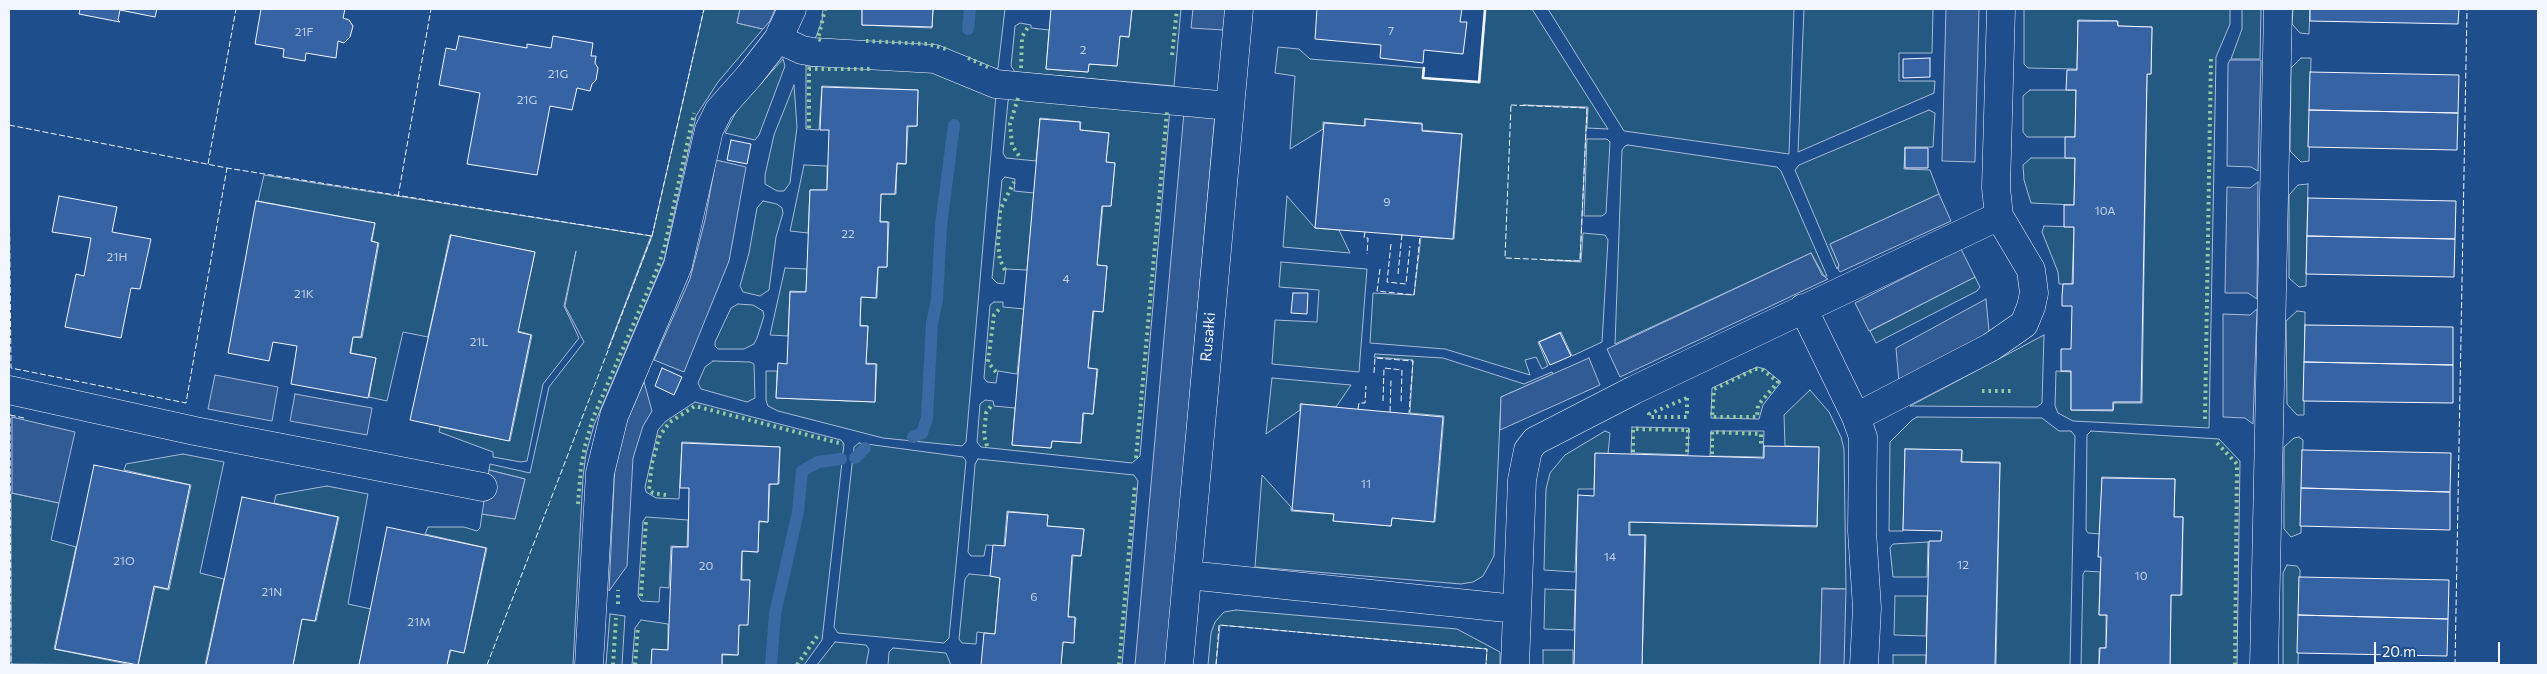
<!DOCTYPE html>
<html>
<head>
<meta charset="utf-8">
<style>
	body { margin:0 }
	#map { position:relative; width:2547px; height:674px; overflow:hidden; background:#1f4e8c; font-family:Commissioner,sans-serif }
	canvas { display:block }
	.frame { position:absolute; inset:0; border:10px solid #f2f6ff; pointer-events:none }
	.scale { position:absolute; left:2374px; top:642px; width:126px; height:22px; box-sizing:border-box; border:2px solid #f2f6ff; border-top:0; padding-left:6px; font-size:15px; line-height:18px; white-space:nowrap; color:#f2f6ff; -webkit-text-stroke:4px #1f4e8c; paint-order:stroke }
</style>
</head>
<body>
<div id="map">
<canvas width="2547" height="674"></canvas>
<div class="frame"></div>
<div class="scale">20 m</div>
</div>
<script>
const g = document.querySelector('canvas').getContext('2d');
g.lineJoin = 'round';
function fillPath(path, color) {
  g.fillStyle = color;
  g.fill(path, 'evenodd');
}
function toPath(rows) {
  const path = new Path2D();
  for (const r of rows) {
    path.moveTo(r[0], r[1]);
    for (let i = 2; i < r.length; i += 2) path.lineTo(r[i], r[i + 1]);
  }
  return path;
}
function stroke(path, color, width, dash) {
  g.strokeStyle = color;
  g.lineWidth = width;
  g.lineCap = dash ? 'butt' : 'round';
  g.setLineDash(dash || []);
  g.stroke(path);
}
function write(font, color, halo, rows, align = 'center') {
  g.font = font + ' Commissioner,sans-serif';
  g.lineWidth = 4;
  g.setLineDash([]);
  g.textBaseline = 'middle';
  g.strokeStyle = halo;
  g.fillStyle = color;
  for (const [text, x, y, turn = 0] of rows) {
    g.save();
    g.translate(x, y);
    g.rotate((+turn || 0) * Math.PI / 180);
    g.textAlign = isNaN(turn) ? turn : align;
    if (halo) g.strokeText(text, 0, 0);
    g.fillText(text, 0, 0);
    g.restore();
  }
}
const green = toPath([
	[704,9,740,9,737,23,763,29,718,82,696,116,664,260,594,425,586,454,583,477,573,665,447,665,451,650,464,653,487,548,425,534,428,527,464,527,477,531,480,528,482,514,515,519,525,479,489,470,490,464,530,473,549,387,584,342,565,306,576,251,564,306,579,338,543,384,527,461,521,462,493,457,493,452,439,432,440,427,510,441,532,335,518,331,535,252,450,235,428,337,403,332,387,401,369,397,376,358,351,353,353,337,362,338,379,243,372,241,375,223,258,201,264,175,651,236,608,349,652,236,704,9],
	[823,9,862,9,862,25,932,28,933,9,1005,9,998,68,991,72,814,42,822,21,823,9],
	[1132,9,1181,9,1174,86,1015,72,1011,66,1015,26,1020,23,1031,25,1031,28,1049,30,1046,69,1088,72,1089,64,1117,66,1120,36,1129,37,1132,9],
	[1486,9,1532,9,1608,129,1587,128,1588,107,1523,105,1587,108,1580,261,1544,260,1581,262,1583,233,1605,235,1608,240,1602,342,1572,356,1561,332,1538,342,1548,366,1542,369,1536,357,1525,360,1530,375,1445,349,1370,343,1373,293,1414,295,1421,237,1454,239,1462,134,1422,130,1422,123,1365,119,1364,126,1323,122,1323,129,1290,149,1295,76,1275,73,1278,47,1299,49,1310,59,1423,68,1422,78,1480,83,1486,9],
	[1548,9,1794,9,1789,154,1624,131,1548,9],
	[1804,9,1933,9,1932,53,1899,53,1899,81,1935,81,1934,93,1798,152,1804,9],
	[2024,9,2230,9,2230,24,2216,57,2209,428,2073,421,2058,413,2055,406,2056,371,2071,372,2071,410,2113,411,2114,403,2142,403,2147,74,2151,74,2152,27,2118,26,2118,21,2078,20,2077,69,2028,68,2024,64,2024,9],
	[2242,9,2261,9,2260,59,2231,59,2242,29,2242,9],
	[2293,9,2310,9,2309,34,2300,33,2292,24,2293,9],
	[2301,58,2311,58,2309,161,2301,162,2290,151,2291,68,2301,58],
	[783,59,785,66,759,135,755,140,725,133,737,110,783,59],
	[806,66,927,69,996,95,966,442,962,446,883,438,778,411,768,406,766,400,766,371,777,371,776,398,875,402,877,364,866,363,868,326,860,325,861,297,877,298,878,267,887,267,889,222,880,221,881,194,896,194,897,164,906,164,908,127,917,126,918,90,822,86,819,130,806,129,806,66],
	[794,85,797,127,791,174,790,183,784,191,777,191,765,184,765,175,774,135,794,85],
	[2030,90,2076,90,2075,137,2027,137,2023,132,2023,96,2030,90],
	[1014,94,1170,108,1140,456,1132,463,981,447,977,442,980,404,985,400,993,401,994,406,1015,408,1012,445,1051,448,1052,441,1081,443,1084,413,1093,414,1098,369,1088,368,1094,311,1103,311,1107,266,1097,265,1103,206,1111,206,1115,163,1106,162,1109,133,1080,130,1081,122,1040,118,1036,161,1006,158,1003,153,1008,101,1014,94],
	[1929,110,1935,113,1933,147,1905,147,1904,169,1930,170,1939,194,1830,244,1839,265,1837,269,1795,170,1799,165,1929,110],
	[1587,139,1607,139,1610,142,1606,213,1602,216,1584,216,1587,139],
	[1628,145,1777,167,1781,171,1827,276,1824,276,1811,253,1615,344,1622,150,1625,146,1628,145],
	[2031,158,2075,158,2074,205,2031,203,2024,180,2023,165,2031,158],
	[804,165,827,166,827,190,810,190,808,233,790,231,804,165],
	[1005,177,1015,179,1014,191,1034,193,1027,270,1006,269,1004,284,997,283,992,278,1002,180,1005,177],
	[2308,184,2306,286,2299,287,2289,278,2289,195,2298,185,2308,184],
	[1287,196,1315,228,1339,230,1350,253,1283,247,1287,196],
	[763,201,777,204,782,208,783,213,776,237,769,290,760,296,743,292,740,286,749,253,757,208,763,201],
	[2044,226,2074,227,2072,284,2059,284,2058,272,2042,232,2044,226],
	[1281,262,1367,269,1359,372,1272,364,1275,320,1317,322,1319,290,1279,287,1281,262],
	[785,268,807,269,806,292,790,291,788,336,770,335,785,268],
	[1975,277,1980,287,1977,291,1876,343,1870,331,1975,277],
	[994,302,1003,302,1003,307,1024,309,1017,374,998,371,996,383,987,382,984,378,990,305,994,302],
	[738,304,753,305,763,311,764,316,757,338,754,344,744,349,718,349,715,346,715,342,731,308,738,304],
	[2297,311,2305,312,2304,415,2297,415,2287,404,2286,321,2297,311],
	[2044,335,2042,403,2037,407,1910,406,2044,335],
	[1375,354,1443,358,1524,384,1552,372,1553,374,1501,397,1494,556,1483,576,1473,582,1461,584,1255,567,1262,475,1291,507,1291,511,1334,514,1333,521,1391,526,1392,518,1435,522,1444,416,1410,413,1413,360,1374,357,1375,354],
	[713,361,750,362,754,364,755,398,747,402,701,389,698,383,705,367,713,361],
	[1757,367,1765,369,1781,382,1763,405,1759,419,1711,418,1712,388,1757,367],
	[1272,378,1351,385,1336,407,1300,404,1300,410,1266,434,1272,378],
	[1810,390,1829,412,1841,437,1844,449,1846,589,1822,588,1820,665,1642,665,1646,535,1630,535,1630,522,1817,527,1819,447,1785,446,1784,415,1810,390],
	[695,402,841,440,844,444,822,640,804,665,722,665,722,655,738,655,739,625,750,580,742,580,742,551,758,552,759,522,768,522,770,484,779,484,780,447,682,442,679,499,656,498,646,492,645,487,658,430,666,421,695,402],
	[1917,417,2042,418,2059,431,2071,431,2075,436,2070,665,1996,665,2000,462,1962,462,1962,450,1905,449,1903,531,1889,531,1890,442,1912,420,1917,417],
	[1632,427,1689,428,1688,455,1631,453,1632,427],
	[1605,431,1610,433,1608,454,1595,454,1594,489,1578,489,1575,572,1544,570,1546,489,1550,473,1565,455,1605,431],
	[1711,431,1764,431,1763,457,1710,456,1711,431],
	[2091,431,2219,439,2240,461,2237,665,2170,665,2171,595,2182,595,2183,517,2174,517,2175,479,2102,477,2100,534,2088,533,2086,530,2087,435,2091,431],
	[2299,437,2303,440,2301,533,2291,537,2284,529,2284,447,2294,438,2299,437],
	[859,443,963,457,966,461,949,638,944,643,838,633,834,627,854,447,859,443],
	[183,454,224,462,200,573,224,579,205,665,138,665,155,587,169,590,191,485,124,470,126,464,183,454],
	[978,459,1134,475,1138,481,1122,665,1061,665,1063,642,1073,643,1076,618,1068,616,1073,556,1081,556,1084,529,1047,526,1048,515,1007,511,1004,546,986,545,984,556,971,556,968,552,975,464,978,459],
	[327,486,368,494,348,604,371,609,359,665,293,665,302,619,316,621,339,517,274,503,276,495,327,486],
	[11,493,59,503,51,540,76,547,54,649,132,665,11,664,11,493],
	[646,517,688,520,687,547,671,546,669,588,660,587,659,602,641,601,638,596,643,521,646,517],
	[1928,542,1927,577,1893,577,1890,548,1893,544,1928,542],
	[2287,565,2297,566,2300,570,2298,665,2283,665,2283,573,2287,565],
	[2085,571,2100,572,2099,615,2106,615,2106,648,2099,648,2099,665,2081,665,2083,574,2085,571],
	[969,574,1000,577,995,634,977,632,976,644,962,643,959,639,965,579,969,574],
	[1545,589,1575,590,1574,630,1544,629,1545,589],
	[1895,596,1927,596,1926,636,1894,635,1895,596],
	[1236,610,1457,629,1500,652,1500,665,1486,665,1487,649,1220,625,1216,665,1208,665,1211,633,1215,622,1224,612,1236,610],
	[610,614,625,616,622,665,606,665,610,614],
	[641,620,668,624,668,650,652,650,651,665,632,665,635,628,641,620],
	[835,642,866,645,869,649,866,665,817,665,835,642],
	[893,648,946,653,951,665,888,665,889,652,893,648],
	[1543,650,1573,650,1573,665,1543,665,1543,650],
	[1893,655,1926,655,1926,665,1893,665,1893,655]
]);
fillPath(green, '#245a82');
stroke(green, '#a8bbd7', 1);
const parking = toPath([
	[740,9,775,9,770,21,763,29,737,23,740,9],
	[1193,9,1226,9,1223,30,1191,28,1193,9],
	[1946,9,1979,9,1975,162,1942,161,1946,9],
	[2230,60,2261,60,2258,171,2251,167,2227,166,2228,64,2230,60],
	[1184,112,1215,114,1166,665,1135,665,1184,112],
	[716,160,746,167,729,261,684,372,654,360,690,279,705,220,716,160],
	[2258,182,2257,299,2248,293,2225,293,2227,187,2250,188,2258,182],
	[1939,194,1951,221,1840,272,1838,269,1839,265,1830,244,1939,194],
	[1961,249,1975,277,1869,331,1855,303,1961,249],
	[1811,253,1822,275,1828,279,1620,377,1607,349,1811,253],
	[1986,299,1989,331,1992,332,1899,382,1896,348,1986,299],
	[2257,309,2253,424,2245,418,2223,417,2223,314,2250,315,2257,309],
	[1589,358,1600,385,1500,430,1501,397,1589,358],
	[215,375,278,387,272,421,208,409,215,375],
	[644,382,652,411,643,426,633,458,627,566,609,591,615,463,625,425,644,382],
	[295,394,372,408,367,435,290,421,295,394],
	[12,417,75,432,59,503,12,493,12,417],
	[489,470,525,479,515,519,482,514,489,470],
	[1822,589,1846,589,1844,665,1820,665,1822,589]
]);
fillPath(parking, '#305b95');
stroke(parking, '#a8bbd7', 1);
stroke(toPath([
	[968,29,970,9],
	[913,437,922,433,927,418,932,323,937,300,941,225,954,125],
	[855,458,865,448],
	[771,665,775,614,798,512,802,471,818,462,841,459]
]), '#3b69a3', 12);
const building = toPath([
	[80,9,157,9,155,17,120,10,118,20,120,22,79,14,80,9],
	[261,9,345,9,343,18,349,20,353,26,350,37,344,43,338,41,336,58,306,53,305,61,283,57,284,49,255,44,261,9],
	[862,9,933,9,932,27,862,25,862,9],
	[1051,9,1132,9,1129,37,1120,36,1117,66,1089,64,1088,72,1046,69,1051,9],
	[1317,9,1462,9,1460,22,1467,22,1463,54,1424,50,1423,63,1380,58,1381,45,1315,39,1317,9],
	[2310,9,2459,9,2458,24,2310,21,2310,9],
	[2078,21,2117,21,2118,26,2152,27,2151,74,2147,74,2141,402,2113,402,2113,410,2071,410,2071,371,2061,371,2061,349,2071,349,2072,306,2062,306,2062,296,2063,284,2073,284,2074,227,2064,227,2064,205,2074,205,2075,158,2065,158,2065,137,2075,137,2076,90,2066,90,2067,70,2077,70,2078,21],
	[459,36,527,48,527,44,551,48,553,36,593,43,591,56,596,56,595,63,598,68,596,80,592,84,590,91,577,88,572,110,550,106,537,175,467,164,480,93,439,85,446,48,456,50,459,36],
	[1930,58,1930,77,1903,78,1903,59,1930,58],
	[2310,72,2459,75,2458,113,2309,110,2310,72],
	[822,87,918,90,917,126,907,126,906,164,897,163,895,194,881,194,880,222,888,222,887,267,878,267,876,298,861,297,860,326,868,326,866,364,876,364,875,402,776,398,778,363,787,364,790,292,806,292,810,190,827,190,829,130,820,130,822,87],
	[2309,110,2458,113,2457,150,2308,147,2309,110],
	[1040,119,1080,122,1080,130,1109,133,1106,162,1115,163,1111,206,1102,206,1097,265,1107,266,1103,312,1093,311,1088,368,1097,369,1093,414,1083,413,1081,443,1052,441,1051,448,1012,445,1040,119],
	[1365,119,1422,124,1422,131,1462,134,1453,239,1315,228,1324,123,1365,126,1365,119],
	[731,140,751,144,747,164,727,160,731,140],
	[1905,148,1928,148,1928,168,1905,168,1905,148],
	[59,196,117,207,112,232,151,239,140,289,131,288,121,338,65,327,76,274,84,276,91,238,52,232,59,196],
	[2308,198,2456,201,2455,239,2307,236,2308,198],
	[256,201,375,223,371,241,378,243,361,337,353,337,350,353,376,358,368,398,291,384,297,346,273,342,269,361,228,353,256,201],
	[451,235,535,252,518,332,531,335,509,441,410,420,451,235],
	[2307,236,2455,239,2454,277,2306,274,2307,236],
	[1293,293,1308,293,1307,314,1291,313,1293,293],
	[2305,325,2453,327,2453,365,2304,362,2305,325],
	[1560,333,1571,356,1550,365,1539,342,1560,333],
	[2304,362,2453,365,2453,403,2303,401,2304,362],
	[662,368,682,377,674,395,655,386,662,368],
	[1301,404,1443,417,1434,522,1392,518,1391,526,1333,521,1334,514,1292,510,1301,404],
	[682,443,780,447,778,484,769,484,768,522,759,521,758,552,742,551,741,580,750,580,748,625,739,625,738,655,722,654,722,665,651,665,652,649,668,650,672,547,688,547,689,488,680,488,682,443],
	[1764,446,1819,447,1817,526,1629,522,1629,535,1645,535,1642,665,1574,665,1578,495,1594,496,1595,453,1764,458,1764,446],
	[1905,449,1962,450,1961,462,2000,463,1995,665,1926,665,1929,541,1941,541,1942,531,1903,530,1905,449],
	[2302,450,2451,453,2450,492,2301,488,2302,450],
	[94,465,190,485,168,589,154,586,138,665,55,649,94,465],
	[2102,478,2175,479,2174,517,2183,517,2181,595,2171,595,2170,665,2099,665,2100,648,2106,648,2107,615,2099,615,2101,557,2098,557,2102,478],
	[2301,488,2450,492,2450,530,2300,526,2301,488],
	[242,497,338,517,315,621,302,619,293,665,206,665,242,497],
	[1008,512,1048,515,1047,526,1084,529,1081,556,1072,555,1068,617,1075,617,1074,643,1063,642,1061,665,981,665,984,633,995,634,1000,578,990,576,993,545,1005,546,1008,512],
	[387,527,486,548,464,653,450,650,447,665,359,665,387,527],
	[2299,577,2449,580,2448,619,2298,615,2299,577],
	[2298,615,2448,619,2447,656,2297,653,2298,615]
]);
fillPath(building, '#3563a3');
stroke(building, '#f2f6ff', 1);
const minor = toPath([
	[778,39,802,50,813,52,935,59,996,84,1229,106],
	[1803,308,1856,417,1863,437,1862,531,1867,608,1864,665],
	[9,390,195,431,483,487],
	[1856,417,1991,347,2024,324,2031,307,2034,293,2031,270,1999,216],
	[1188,575,1516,609],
	[589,665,600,473,614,416,678,265,709,130,719,110,750,75,778,39,792,9],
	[1179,665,1239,9],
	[1515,665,1522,480,1528,450,1535,441,1634,390,1999,216,1996,188,2001,9],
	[2264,665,2278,9]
]);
stroke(minor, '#f2f6ff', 29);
stroke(minor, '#1f4e8c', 28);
stroke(toPath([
	[821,40,818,39,825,9],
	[866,41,928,44,946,49],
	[1172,55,1177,9],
	[968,58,990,68],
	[1021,68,1022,37,1028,27],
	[1018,98,1010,124,1012,145,1019,156],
	[809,128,809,69,870,69],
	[1005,270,1000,260,998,244,1000,210,1014,182],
	[1755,369,1763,370,1778,382,1758,405,1757,417,1712,417,1714,389,1755,369],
	[996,372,988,362,994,315,1000,308],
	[1982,391,2014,391],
	[1687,398,1687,417,1650,417,1649,414,1687,398],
	[2205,419,2211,57],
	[2217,443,2237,464,2235,665],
	[987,446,984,435,986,413,991,406],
	[1633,452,1633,429,1688,430,1687,454],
	[1712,454,1712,432,1761,434,1761,445],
	[1136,458,1167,111],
	[666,495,653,493,649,490,652,463,660,435,670,422,695,406,843,444],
	[578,504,581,467,585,446,593,418,658,267,665,245,694,113],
	[641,596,646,522],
	[618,604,618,590],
	[613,665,616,618],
	[635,665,638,626],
	[797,665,818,635],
	[1119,665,1135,484]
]), '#97c8a6', 4, [2.5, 4]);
stroke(toPath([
	[1511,105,1587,108,1580,261,1505,258,1511,105],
	[9,125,227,168,652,236],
	[208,164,236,9],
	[9,168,11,368,186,403,227,168],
	[398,197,431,9],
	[1365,232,1364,238,1368,238,1367,254],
	[1391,244,1387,282,1406,284,1410,246],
	[1380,269,1377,291,1414,295,1420,236],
	[1398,274,1402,234],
	[1374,373,1375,358,1413,361,1409,413],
	[1383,401,1384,368,1402,370,1401,404],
	[1358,409,1359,403,1365,403,1366,386],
	[1390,412,1391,379],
	[17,665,11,664,10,415,24,418],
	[487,665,652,236,704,9],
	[1216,665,1219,625,1487,649,1486,665],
	[2455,665,2467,9]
]), '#f2f6ff', 1, [6, 2.5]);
stroke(toPath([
	[1424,68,1423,78,1479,82,1485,9]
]), '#f2f6ff', 2.5);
write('12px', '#c3d1e8', null, [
	["7",1391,31],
	["21F",304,32],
	["2",1083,50],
	["21G",558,74],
	["21G",527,100],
	["9",1387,202],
	["10A",2105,211],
	["22",848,234],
	["21H",117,257],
	["4",1066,279],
	["21K",304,294],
	["21L",479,342],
	["11",1366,484],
	["14",1610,557],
	["21O",124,561],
	["12",1963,565],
	["20",706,566],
	["10",2141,576],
	["21N",272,592],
	["6",1034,597],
	["21M",419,622]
]);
write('15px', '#f2f6ff', '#1f4e8c', [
	["Rusałki",1208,337,-85]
]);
</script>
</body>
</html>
